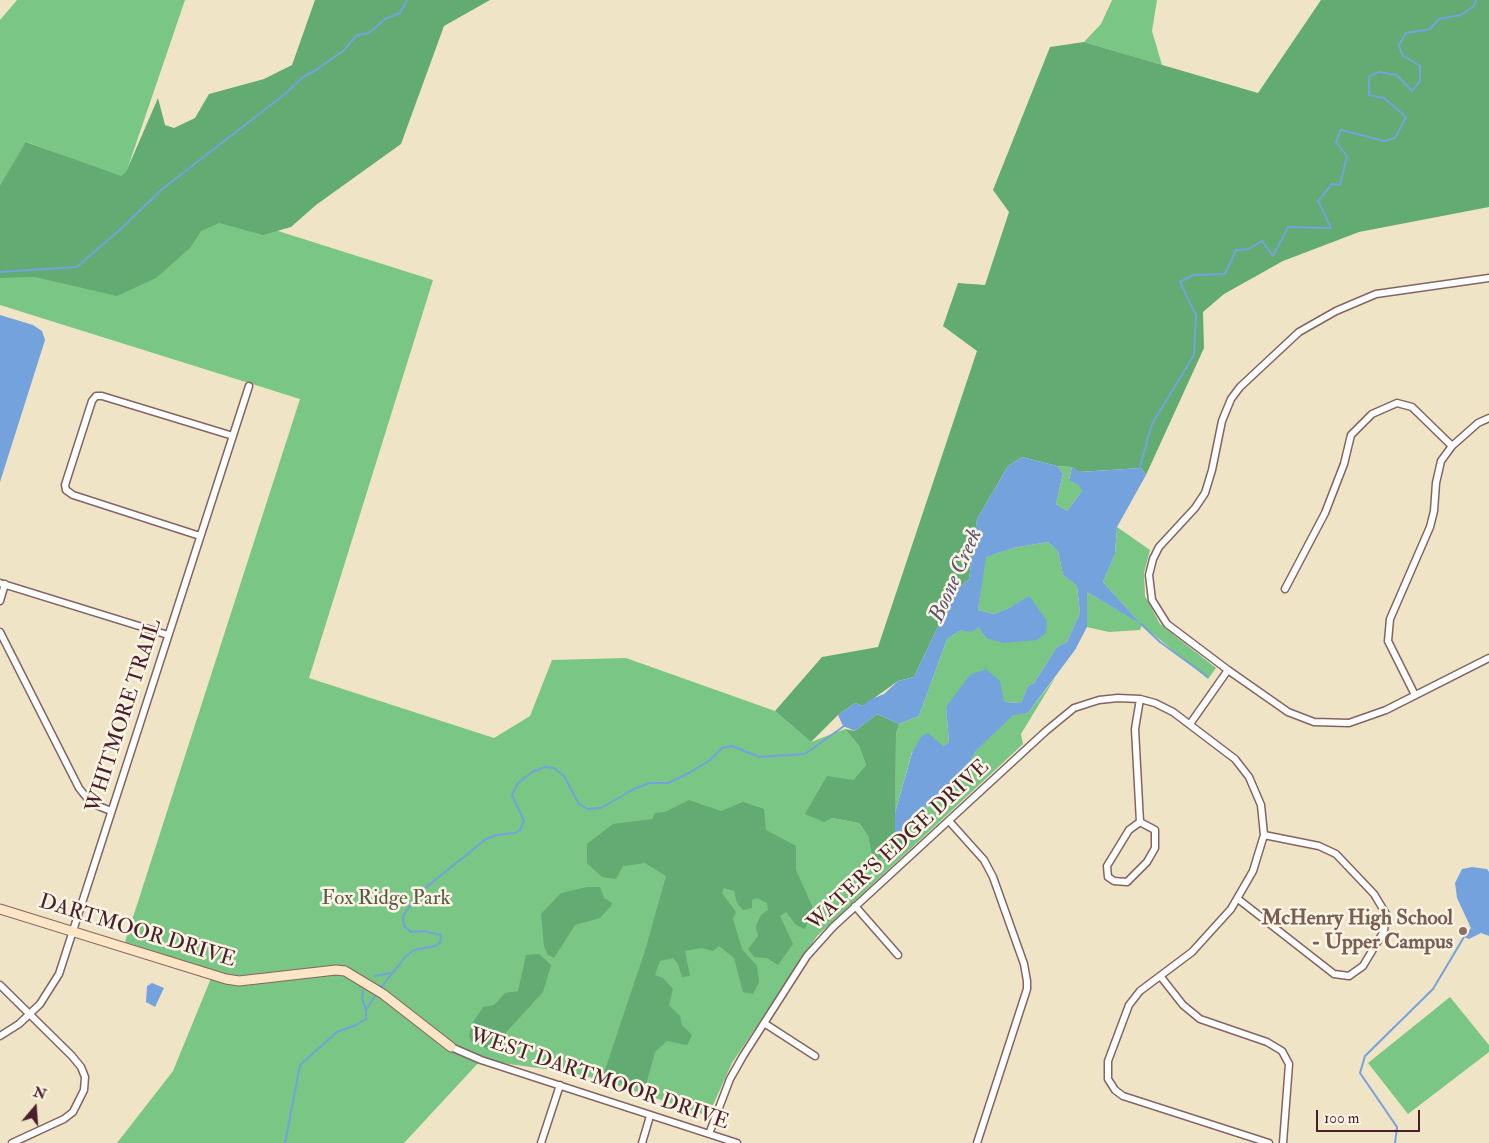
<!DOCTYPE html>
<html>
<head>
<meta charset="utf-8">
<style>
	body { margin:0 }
	#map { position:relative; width:1489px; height:1143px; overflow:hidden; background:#f0e4c7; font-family:"IM FELL Double Pica",serif }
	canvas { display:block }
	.north { position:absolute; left:10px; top:1083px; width:50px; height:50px; -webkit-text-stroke:4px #fcf5e5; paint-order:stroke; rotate:18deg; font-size:14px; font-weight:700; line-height:20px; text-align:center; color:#4a1f2b }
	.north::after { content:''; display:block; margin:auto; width:18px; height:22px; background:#4a1f2b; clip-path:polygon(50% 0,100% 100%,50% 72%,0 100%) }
	.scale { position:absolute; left:1316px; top:1110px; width:104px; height:22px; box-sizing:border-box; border:2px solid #4a1f2b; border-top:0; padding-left:6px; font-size:15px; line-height:18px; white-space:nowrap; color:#4a1f2b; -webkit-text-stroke:4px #fcf5e5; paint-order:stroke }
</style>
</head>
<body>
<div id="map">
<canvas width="1489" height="1143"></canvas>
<div class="north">N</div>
<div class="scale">100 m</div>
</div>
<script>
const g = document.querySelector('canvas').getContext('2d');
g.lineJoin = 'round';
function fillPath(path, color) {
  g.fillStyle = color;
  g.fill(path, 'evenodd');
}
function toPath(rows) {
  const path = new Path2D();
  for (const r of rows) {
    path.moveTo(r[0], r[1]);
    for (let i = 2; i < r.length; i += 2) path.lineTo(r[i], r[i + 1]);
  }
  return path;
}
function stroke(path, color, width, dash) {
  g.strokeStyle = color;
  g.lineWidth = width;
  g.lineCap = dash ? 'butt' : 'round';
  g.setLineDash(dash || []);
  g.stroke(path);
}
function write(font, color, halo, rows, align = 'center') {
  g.font = font + ' "IM FELL Double Pica",serif';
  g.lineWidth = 5;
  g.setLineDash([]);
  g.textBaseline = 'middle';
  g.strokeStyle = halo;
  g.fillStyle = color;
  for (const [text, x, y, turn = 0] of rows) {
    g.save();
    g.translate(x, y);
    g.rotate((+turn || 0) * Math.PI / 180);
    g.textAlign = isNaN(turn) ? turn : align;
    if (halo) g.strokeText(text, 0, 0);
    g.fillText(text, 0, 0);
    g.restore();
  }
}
fillPath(toPath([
	[17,0,185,0,126,173,120,177,27,142,0,185,0,20],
	[1112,0,1157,0,1152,31,1162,65,1084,42,1101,24],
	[25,151,433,280,309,678,494,738,530,716,552,660,626,658,775,711,811,742,845,729,859,746,866,765,853,780,832,818,859,823,868,836,873,862,910,833,905,826,914,813,953,792,976,751,1013,714,1028,713,1055,678,1021,734,1023,744,817,936,732,1063,708,1116,602,1080,566,1072,481,1060,404,1143,117,1143,173,1071,214,971,125,942,300,399,0,305,0,228],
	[1057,466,1072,467,1069,479,1080,485,1082,491,1067,511,1056,504,1063,473],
	[1117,527,1150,550,1144,573,1145,596,1160,624,1216,668,1208,679,1142,625,1140,630,1109,632,1087,627,1087,592,1140,623,1103,582,1115,554],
	[1048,542,1058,551,1063,575,1077,586,1080,613,1067,642,1057,647,1034,683,1028,686,1021,703,1003,702,999,681,946,707,949,742,943,746,912,752,895,813,896,734,899,724,919,716,947,639,961,630,978,627,986,638,1030,596,1007,609,994,614,978,610,985,557,1013,548],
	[1450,997,1489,1045,1489,1052,1408,1114,1368,1063]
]), '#79c685');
fillPath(toPath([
	[315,0,490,0,444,26,401,144,316,205,291,227,263,235,219,223,201,231,190,248,156,278,117,296,35,277,0,278,0,185,26,142,121,176,126,172,158,98,165,125,174,128,195,118,209,94,264,79,292,65],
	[1321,0,1489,0,1489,207,1359,232,1283,261,1224,294,1203,312,1204,348,1146,475,1141,468,1079,472,1072,467,1057,466,1022,457,1008,466,977,519,969,579,938,606,941,620,914,677,898,681,863,706,855,703,838,715,811,742,775,711,822,657,878,647,977,351,943,326,958,283,985,285,1009,212,993,190,1050,47,1084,42,1258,93],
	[877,714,899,724,896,734,895,836,905,826,910,832,904,846,873,862,868,836,859,823,832,818,824,822,805,814,827,776,853,780,866,765,859,746,845,729,855,731],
	[689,800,721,811,743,802,764,809,766,830,796,846,796,870,813,908,805,929,796,925,786,912,780,916,793,944,778,965,767,958,754,957,748,949,758,936,756,926,761,915,768,910,767,903,757,898,752,900,752,908,743,910,737,903,734,891,724,888,722,893,736,912,733,919,742,949,757,966,759,982,753,994,743,992,734,958,719,946,713,951,701,948,685,951,690,976,682,977,678,964,673,958,660,961,655,975,663,978,673,989,669,1005,680,1016,682,1025,692,1035,687,1045,667,1041,655,1052,646,1085,631,1086,603,1076,645,951,666,876,645,863,623,866,616,879,602,877,587,863,587,844,613,824,652,819,655,813,665,812],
	[587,887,600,887,604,898,612,903,611,906,600,918,575,925,554,958,548,955,544,946,541,914,561,893],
	[539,954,551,965,543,992,489,1051,480,1044,472,1042,469,1036,472,1024,483,1007,494,1005,505,993,518,991,526,955]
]), '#62ab72');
fillPath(toPath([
	[0,315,33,325,42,331,45,340,0,482],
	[1022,457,1057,466,1063,473,1056,504,1067,511,1082,491,1079,485,1069,480,1072,467,1080,472,1141,468,1146,475,1117,527,1115,554,1103,582,1141,624,1087,592,1087,627,1075,650,1028,713,1013,715,976,751,953,792,914,813,895,838,895,813,912,753,921,737,928,733,943,746,949,742,946,707,970,675,986,669,1000,681,1004,702,1021,703,1028,686,1034,683,1057,647,1067,642,1080,613,1077,586,1063,575,1058,551,1048,542,1013,548,986,557,978,610,994,614,1007,609,1029,596,1047,621,1046,633,1037,640,1003,643,986,638,978,627,971,632,961,630,947,639,919,716,899,724,877,714,855,731,843,726,838,715,855,703,863,706,869,700,884,694,898,681,914,677,941,620,938,606,969,579,977,519,1008,466],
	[1472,867,1487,869,1489,872,1489,936,1481,933,1469,939,1464,937,1471,928,1457,898,1455,883,1462,869],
	[152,983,164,988,155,1007,146,1002,147,986]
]), '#74a2dd');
stroke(toPath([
	[0,272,77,267,124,226,161,190,285,94,303,77,316,70,344,50,357,35,369,33,385,19,400,13,407,0],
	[1139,470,1152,424,1194,355,1196,315,1180,282,1193,275,1225,274,1236,250,1249,249,1262,241,1273,256,1288,227,1331,228,1318,201,1332,184,1340,185,1347,156,1336,142,1341,130,1384,141,1395,138,1406,117,1384,98,1369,95,1369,77,1378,72,1397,75,1412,91,1420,81,1420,66,1402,55,1399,45,1406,33,1430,29,1439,19,1461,15,1474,6,1476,0],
	[1141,624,1160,642,1208,677],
	[375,976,390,973],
	[380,989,406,956,414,950,435,946,440,943,441,935,423,931,411,932,404,926,403,916,419,893,486,839,497,835,515,833,520,830,524,821,512,795,518,783,534,771,545,767,554,768,564,776,579,804,588,809,601,808,634,789,649,783,668,783,689,773,710,760,722,748,732,746,760,757,805,754,844,726],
	[363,990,362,998,366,1010],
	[285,1143,300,1065,337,1032,356,1025,366,1019,366,1010,377,993],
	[1395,1143,1397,1127,1360,1073,1365,1056,1433,989,1464,937]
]), '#74a2dd', 2);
const street = toPath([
	[1489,278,1376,294,1336,311,1299,332,1240,387,1231,399,1222,421,1212,470,1205,493,1195,508,1159,547,1153,559,1149,575,1152,600,1167,624,1228,670,1288,712,1314,722,1349,723,1386,710,1489,658],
	[200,536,73,495,66,490,65,485,92,401,96,396,102,396,233,436],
	[0,583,168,635],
	[1285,589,1325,513,1344,464,1351,435,1372,414,1397,403,1412,407,1452,446],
	[0,601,5,584],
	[0,632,79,788,91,803,111,811],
	[1415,695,1388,641,1390,619,1430,527,1434,511,1436,483,1441,461,1452,446,1478,423,1489,418],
	[1140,699,1135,729,1140,822],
	[1190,724,1228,670],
	[949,821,984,860,993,877,1024,964,1027,981,1027,989,977,1143],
	[1140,822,1155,830,1155,848,1147,862,1127,882,1114,881,1108,877,1107,866,1129,830,1140,822],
	[1238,899,1334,974,1349,976,1363,966,1384,931,1386,914,1374,894,1336,854,1319,846,1264,835],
	[855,906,898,955],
	[1161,977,1183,1005,1200,1019,1267,1042,1282,1051,1289,1064,1283,1143],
	[0,985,72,1056,81,1067,85,1077,84,1090,73,1112,64,1119,12,1143],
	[764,1023,815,1056],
	[0,1036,19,1024,40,1004,59,974,249,386],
	[451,1047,481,1060,737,1143],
	[709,1134,730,1079,743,1056,807,956,833,927,1046,731,1074,708,1099,700,1118,698,1140,699,1155,703,1173,712,1235,759,1249,777,1261,805,1264,835,1253,871,1231,909,1192,952,1140,991,1129,1005,1108,1061,1108,1079,1115,1090,1123,1096,1269,1143],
	[541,1143,560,1085],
	[642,1143,650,1116]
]);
const secondary = toPath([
	[0,909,226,979,239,981,336,970,345,971,383,994,451,1047]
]);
stroke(street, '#846462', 9);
stroke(secondary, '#846462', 11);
stroke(street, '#fff', 6);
stroke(secondary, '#fde5c5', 9);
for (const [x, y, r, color] of [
	[1463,931,5,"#8d6e63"]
]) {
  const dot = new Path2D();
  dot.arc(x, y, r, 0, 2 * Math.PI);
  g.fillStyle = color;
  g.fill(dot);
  stroke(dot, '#fcf5e5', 2);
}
write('21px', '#4a1f2b', '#fcf5e5', [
	["WHITMORE TRAIL",125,716,-72],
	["WATER’S EDGE DRIVE",899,846,-43],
	["DARTMOOR DRIVE",137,932,17],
	["WEST DARTMOOR DRIVE",599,1080,19]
]);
write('21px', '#5a594a', '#fcf5e5', [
	["Fox Ridge Park",386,899]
]);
write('bold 21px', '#785e54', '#fcf5e5', [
	["McHenry High School",1453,919],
	["- Upper Campus",1453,943]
], 'right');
write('italic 22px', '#5b5372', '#fcf5e5', [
	["Boone Creek",957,576,-66]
]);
</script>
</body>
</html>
